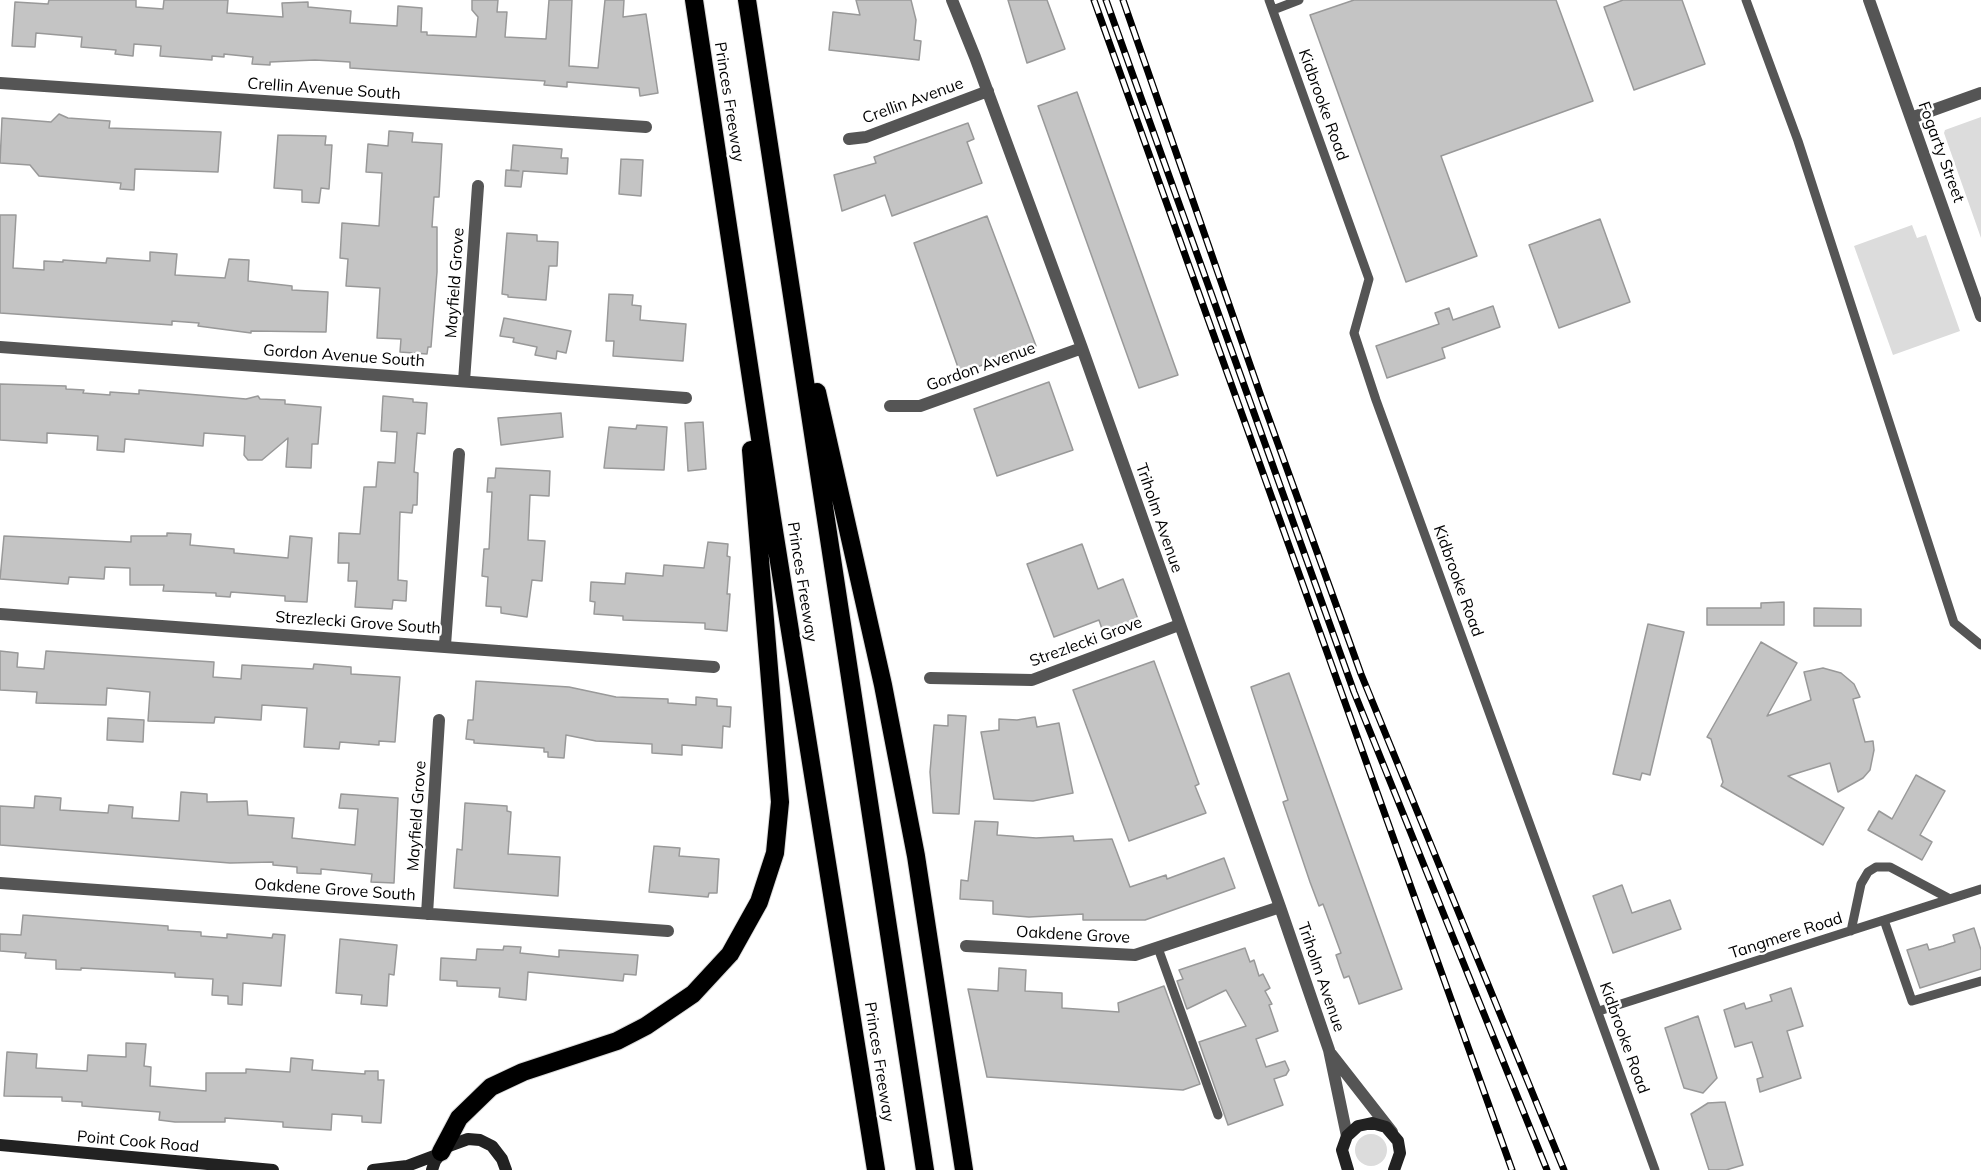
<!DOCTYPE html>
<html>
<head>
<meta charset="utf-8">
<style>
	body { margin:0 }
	canvas { display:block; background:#fff }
</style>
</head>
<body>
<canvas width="1981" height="1170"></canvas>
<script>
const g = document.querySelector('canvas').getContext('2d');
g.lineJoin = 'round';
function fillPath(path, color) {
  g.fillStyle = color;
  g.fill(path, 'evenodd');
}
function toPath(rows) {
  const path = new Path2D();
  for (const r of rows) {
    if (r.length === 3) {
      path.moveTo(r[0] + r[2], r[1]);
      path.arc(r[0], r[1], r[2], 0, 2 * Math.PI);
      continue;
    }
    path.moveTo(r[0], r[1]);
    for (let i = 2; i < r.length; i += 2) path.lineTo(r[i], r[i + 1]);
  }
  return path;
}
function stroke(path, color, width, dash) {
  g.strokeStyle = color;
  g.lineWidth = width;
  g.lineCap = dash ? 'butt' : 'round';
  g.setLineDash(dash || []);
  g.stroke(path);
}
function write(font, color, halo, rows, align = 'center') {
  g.font = font + ' Mulish,sans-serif';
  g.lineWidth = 5;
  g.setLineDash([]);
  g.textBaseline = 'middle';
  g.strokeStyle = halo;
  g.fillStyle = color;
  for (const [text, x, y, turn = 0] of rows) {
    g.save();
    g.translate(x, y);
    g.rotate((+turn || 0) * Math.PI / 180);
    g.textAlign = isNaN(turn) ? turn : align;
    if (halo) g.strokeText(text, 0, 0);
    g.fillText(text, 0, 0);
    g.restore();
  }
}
fillPath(toPath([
	[1981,117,1981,238,1944,133,1945,130],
	[1912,225,1917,238,1926,235,1960,331,1893,355,1854,246],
	[1371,1150,16]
]), '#dcdcdc');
const building = toPath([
	[49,0,136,0,136,7,163,9,164,0,228,0,227,13,283,17,282,3,308,2,308,7,351,11,350,23,397,26,398,6,422,8,421,32,427,32,427,35,476,37,478,17,472,10,472,0,498,0,497,12,507,12,505,37,546,39,549,0,572,0,569,66,598,68,605,0,624,0,623,17,646,14,658,93,640,96,639,88,567,82,567,87,544,85,545,81,350,68,350,62,315,60,270,62,270,65,252,64,253,57,224,54,224,57,212,56,212,60,160,56,161,46,134,44,133,56,115,54,116,50,81,47,82,37,36,33,35,47,12,46,15,2,48,4,49,0],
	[856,0,911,0,916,20,914,40,921,41,919,60,829,50,833,12,860,15,856,0],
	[1008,0,1047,0,1065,49,1027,63,1008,0],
	[1354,0,1556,0,1593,101,1441,156,1477,256,1406,282,1310,15,1354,0],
	[1623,0,1682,0,1705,64,1634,90,1604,7,1623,0],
	[1077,92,1178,375,1139,388,1038,106,1077,92],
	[59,114,68,118,110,121,109,128,221,132,218,172,135,169,134,190,120,189,121,183,39,176,30,165,0,163,2,118,51,122,59,114],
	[968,123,974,139,967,142,982,183,892,216,885,195,842,211,834,175,876,163,874,157,968,123],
	[389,131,413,133,412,142,442,144,439,197,434,197,432,227,437,227,437,272,431,347,428,347,427,354,400,352,401,339,377,338,380,288,346,286,348,259,340,258,342,223,379,226,382,173,366,172,368,144,388,146,389,131],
	[278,135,326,136,325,145,332,145,329,189,321,188,319,203,302,202,302,190,274,188,278,135],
	[513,145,562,149,561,158,568,158,567,174,523,171,521,187,505,186,506,170,519,171,511,170,513,145],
	[621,159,643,160,641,196,619,194,621,159],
	[0,215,16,215,13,268,44,270,44,261,63,262,63,260,106,263,107,258,150,261,150,252,177,254,175,275,225,278,229,259,249,260,248,281,292,286,292,290,328,292,326,332,251,331,251,333,198,326,199,323,172,321,172,325,0,313,0,215],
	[987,216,1036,346,960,373,914,243,987,216],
	[1600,219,1630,302,1559,328,1529,245,1600,219],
	[507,233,537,235,537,241,558,242,557,266,549,266,546,300,508,297,508,295,502,294,507,233],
	[609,294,633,295,632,305,641,306,640,320,686,324,683,361,613,356,614,341,606,341,609,294],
	[1493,306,1500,327,1442,348,1445,358,1387,378,1376,346,1439,324,1435,313,1449,308,1453,320,1493,306],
	[504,318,571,331,566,353,557,351,556,359,535,355,537,347,513,342,514,338,500,336,504,318],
	[1049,382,1073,450,997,476,974,409,1049,382],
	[0,384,66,386,66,389,84,390,83,393,110,395,110,392,139,394,139,390,246,399,258,396,260,399,285,400,285,404,321,407,318,444,312,444,311,468,286,467,288,438,262,460,248,460,244,455,245,436,204,433,203,446,125,439,124,452,97,450,98,436,47,433,47,443,0,440,0,384],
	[383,396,413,399,413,402,427,403,425,434,417,433,414,472,418,473,417,505,413,505,412,513,400,512,398,580,407,581,406,601,393,600,392,609,355,607,357,581,348,581,349,563,338,563,339,533,360,534,364,487,376,487,378,462,395,463,397,432,381,431,383,396],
	[561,413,563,437,501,445,498,418,561,413],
	[703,422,706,469,688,471,685,423,703,422],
	[637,425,667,427,664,470,604,468,609,427,636,429,637,425],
	[496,468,550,471,549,496,530,495,528,540,545,541,542,581,532,580,527,617,501,613,501,607,486,606,488,577,482,576,484,549,489,549,492,492,487,492,488,478,495,478,496,468],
	[167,533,191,534,190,545,234,549,234,553,288,558,290,536,312,538,307,602,285,601,285,596,231,592,230,597,216,596,216,593,163,591,164,585,130,585,130,568,105,567,104,579,69,577,68,584,0,579,4,536,131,542,131,536,167,536,167,533],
	[708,542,728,544,727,556,730,557,727,594,730,594,727,631,705,629,705,623,623,620,623,616,594,614,595,602,590,601,591,582,625,584,626,573,663,576,664,565,704,568,708,542],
	[1082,544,1098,589,1123,579,1139,622,1104,635,1099,620,1054,637,1027,564,1082,544],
	[1784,602,1784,625,1707,625,1707,608,1761,608,1761,603,1784,602],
	[1814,608,1861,609,1861,626,1814,626,1814,608],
	[1648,624,1684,632,1650,775,1642,773,1640,780,1613,774,1648,624],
	[1761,642,1797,663,1767,716,1811,700,1804,672,1823,668,1841,673,1854,684,1860,697,1853,699,1865,742,1873,741,1874,750,1870,770,1863,778,1838,792,1830,763,1788,776,1844,808,1823,845,1721,786,1723,782,1711,739,1707,737,1761,642],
	[0,651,18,653,17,667,44,669,46,651,214,662,213,677,241,679,242,665,313,669,314,664,351,667,351,674,400,677,395,742,379,741,379,745,340,742,339,749,304,747,307,708,262,705,261,720,215,717,214,723,148,721,150,692,107,688,106,705,36,703,37,692,0,690,0,651],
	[1154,661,1199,784,1195,786,1206,813,1129,841,1073,690,1154,661],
	[1289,673,1402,989,1359,1004,1349,976,1344,978,1340,967,1336,955,1341,953,1323,904,1319,906,1310,882,1283,802,1288,800,1251,687,1289,673],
	[476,681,569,687,616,697,668,699,668,703,696,705,696,697,717,699,717,706,731,707,730,727,723,726,722,748,682,745,682,755,652,753,652,744,596,741,566,735,564,758,548,757,548,752,544,752,544,748,474,743,474,740,466,739,468,720,473,720,476,681],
	[948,715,966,716,959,814,933,813,930,772,934,725,948,726,948,715],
	[1035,717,1037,727,1059,723,1073,793,1033,801,994,799,981,732,999,730,999,719,1017,720,1035,717],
	[108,718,144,720,143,742,107,740,108,718],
	[1916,775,1945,791,1920,835,1932,842,1922,860,1868,830,1879,811,1892,819,1916,775],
	[181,792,207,794,207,802,247,801,248,815,294,818,292,838,355,845,358,809,339,808,341,794,398,798,394,883,371,882,372,874,321,869,321,874,297,873,297,867,273,865,273,862,230,863,0,845,0,806,34,808,35,796,61,798,60,810,108,813,109,805,133,807,132,818,179,821,181,792],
	[465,803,507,806,507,811,511,812,508,854,560,857,558,896,454,888,457,849,462,850,465,803],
	[975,821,998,822,997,835,1036,838,1073,836,1074,841,1112,839,1130,887,1166,875,1167,879,1224,858,1235,888,1145,920,1083,920,1083,914,1029,917,993,914,993,901,960,899,961,880,968,881,975,821],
	[654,846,680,848,679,856,719,859,717,893,709,893,708,897,649,892,654,846],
	[1622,885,1632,913,1670,900,1681,929,1613,953,1593,896,1622,885],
	[23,915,168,926,168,930,201,932,201,936,227,938,227,934,272,938,273,934,285,935,281,986,243,983,242,1005,228,1004,228,996,212,995,213,979,175,977,175,973,81,968,81,970,56,969,56,960,25,958,26,953,0,951,0,934,21,935,23,915],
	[1974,928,1981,950,1981,969,1920,988,1907,950,1927,944,1929,950,1943,946,1955,942,1953,935,1974,928],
	[340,939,397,945,394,975,389,974,387,1006,361,1004,362,995,336,993,340,939],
	[504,946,521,947,520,953,559,957,559,950,638,955,636,975,624,974,623,981,528,972,526,1000,499,997,500,988,457,986,457,981,440,980,441,958,476,960,477,949,503,950,504,946],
	[1245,948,1250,962,1254,960,1259,976,1263,974,1270,988,1265,991,1272,1004,1269,1005,1278,1031,1256,1039,1266,1067,1285,1061,1289,1070,1286,1075,1274,1079,1283,1105,1228,1125,1199,1042,1246,1026,1226,990,1187,1009,1177,981,1183,979,1179,970,1245,948],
	[999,968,1026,970,1025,991,1062,993,1062,1008,1119,1012,1118,1003,1164,986,1200,1084,1183,1090,987,1077,968,989,998,991,999,968],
	[1791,988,1803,1026,1787,1031,1801,1078,1760,1092,1757,1079,1763,1077,1752,1042,1735,1047,1724,1010,1744,1003,1746,1009,1772,1001,1770,995,1791,988],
	[1698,1016,1717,1078,1703,1093,1684,1088,1665,1028,1698,1016],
	[126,1043,146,1044,144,1066,151,1067,150,1086,206,1091,206,1073,246,1073,246,1069,290,1072,291,1058,313,1060,312,1070,365,1074,365,1071,378,1071,378,1080,384,1080,381,1123,362,1122,362,1116,332,1114,331,1130,283,1127,283,1122,225,1118,225,1122,175,1122,159,1120,160,1112,82,1106,82,1102,62,1101,62,1097,4,1096,7,1052,37,1054,36,1068,87,1071,88,1055,126,1057,126,1043],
	[1725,1102,1743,1165,1726,1170,1709,1170,1691,1114,1708,1103,1725,1102]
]);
fillPath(building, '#c4c4c4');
stroke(building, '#999', 1.5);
const highway = toPath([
	[694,0,772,518,876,1170],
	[747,0,925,1170],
	[817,392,883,685,916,856,964,1170],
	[441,1152,459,1118,491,1087,523,1072,617,1041,646,1026,693,994,730,954,759,902,775,853,780,802,751,450]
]);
stroke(highway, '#dbdbdb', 20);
stroke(toPath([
	[1269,0,1369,279,1354,333,1376,400,1655,1170],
	[1746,0,1798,141,1954,623,1981,645],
	[1273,10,1299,0],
	[1884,920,1912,1001,1981,981],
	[1851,931,1861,884,1868,872,1876,867,1890,867,1950,899],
	[1158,948,1218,1115],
	[1599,1011,1981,889]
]), '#555', 9);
stroke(toPath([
	[952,0,975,57,1082,348,1280,907,1329,1050,1347,1136],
	[1869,0,1981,316],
	[0,83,646,127],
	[1911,118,1981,93],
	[849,139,866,137,988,91],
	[0,347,686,398],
	[464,381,478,186],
	[890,406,920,406,1082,348],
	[0,614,714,667],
	[445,645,459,454],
	[930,678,1032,680,1179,625],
	[0,883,668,931],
	[427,914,439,720],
	[966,946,1135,955,1280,907],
	[1331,1054,1392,1132]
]), '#555', 12);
stroke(toPath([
	[0,1145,273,1170],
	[373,1170,407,1166,439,1154],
	[432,1170,435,1161,446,1147,468,1139,480,1140,492,1146,502,1159,506,1170],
	[1348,1170,1342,1150,1347,1136,1358,1126,1372,1123,1386,1127,1398,1141,1400,1153,1394,1170]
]), '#222', 12);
stroke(highway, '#000', 18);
const rail = toPath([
	[1094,0,1512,1170],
	[1106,0,1354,692,1547,1170],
	[1123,0,1264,405,1361,674,1564,1170]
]);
stroke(rail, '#000', 7);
stroke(rail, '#fff', 4.5, [14]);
write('16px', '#000', '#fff', [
	["Crellin Avenue South",324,89,4],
	["Crellin Avenue",913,101,-20],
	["Princes Freeway",729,102,81],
	["Kidbrooke Road",1323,105,70],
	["Fogarty Street",1941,152,70],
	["Mayfield Grove",455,283,-86],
	["Gordon Avenue South",344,356,4],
	["Gordon Avenue",981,367,-20],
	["Triholm Avenue",1159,518,71],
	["Kidbrooke Road",1458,581,70],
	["Princes Freeway",802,582,81],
	["Strezlecki Grove South",358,623,4],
	["Strezlecki Grove",1086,642,-20],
	["Mayfield Grove",417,816,-86],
	["Oakdene Grove South",335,890,4],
	["Oakdene Grove",1073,935,3],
	["Tangmere Road",1786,936,-18],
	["Triholm Avenue",1321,977,71],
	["Kidbrooke Road",1624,1038,70],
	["Princes Freeway",879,1062,81],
	["Point Cook Road",138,1142,5]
]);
</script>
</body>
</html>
